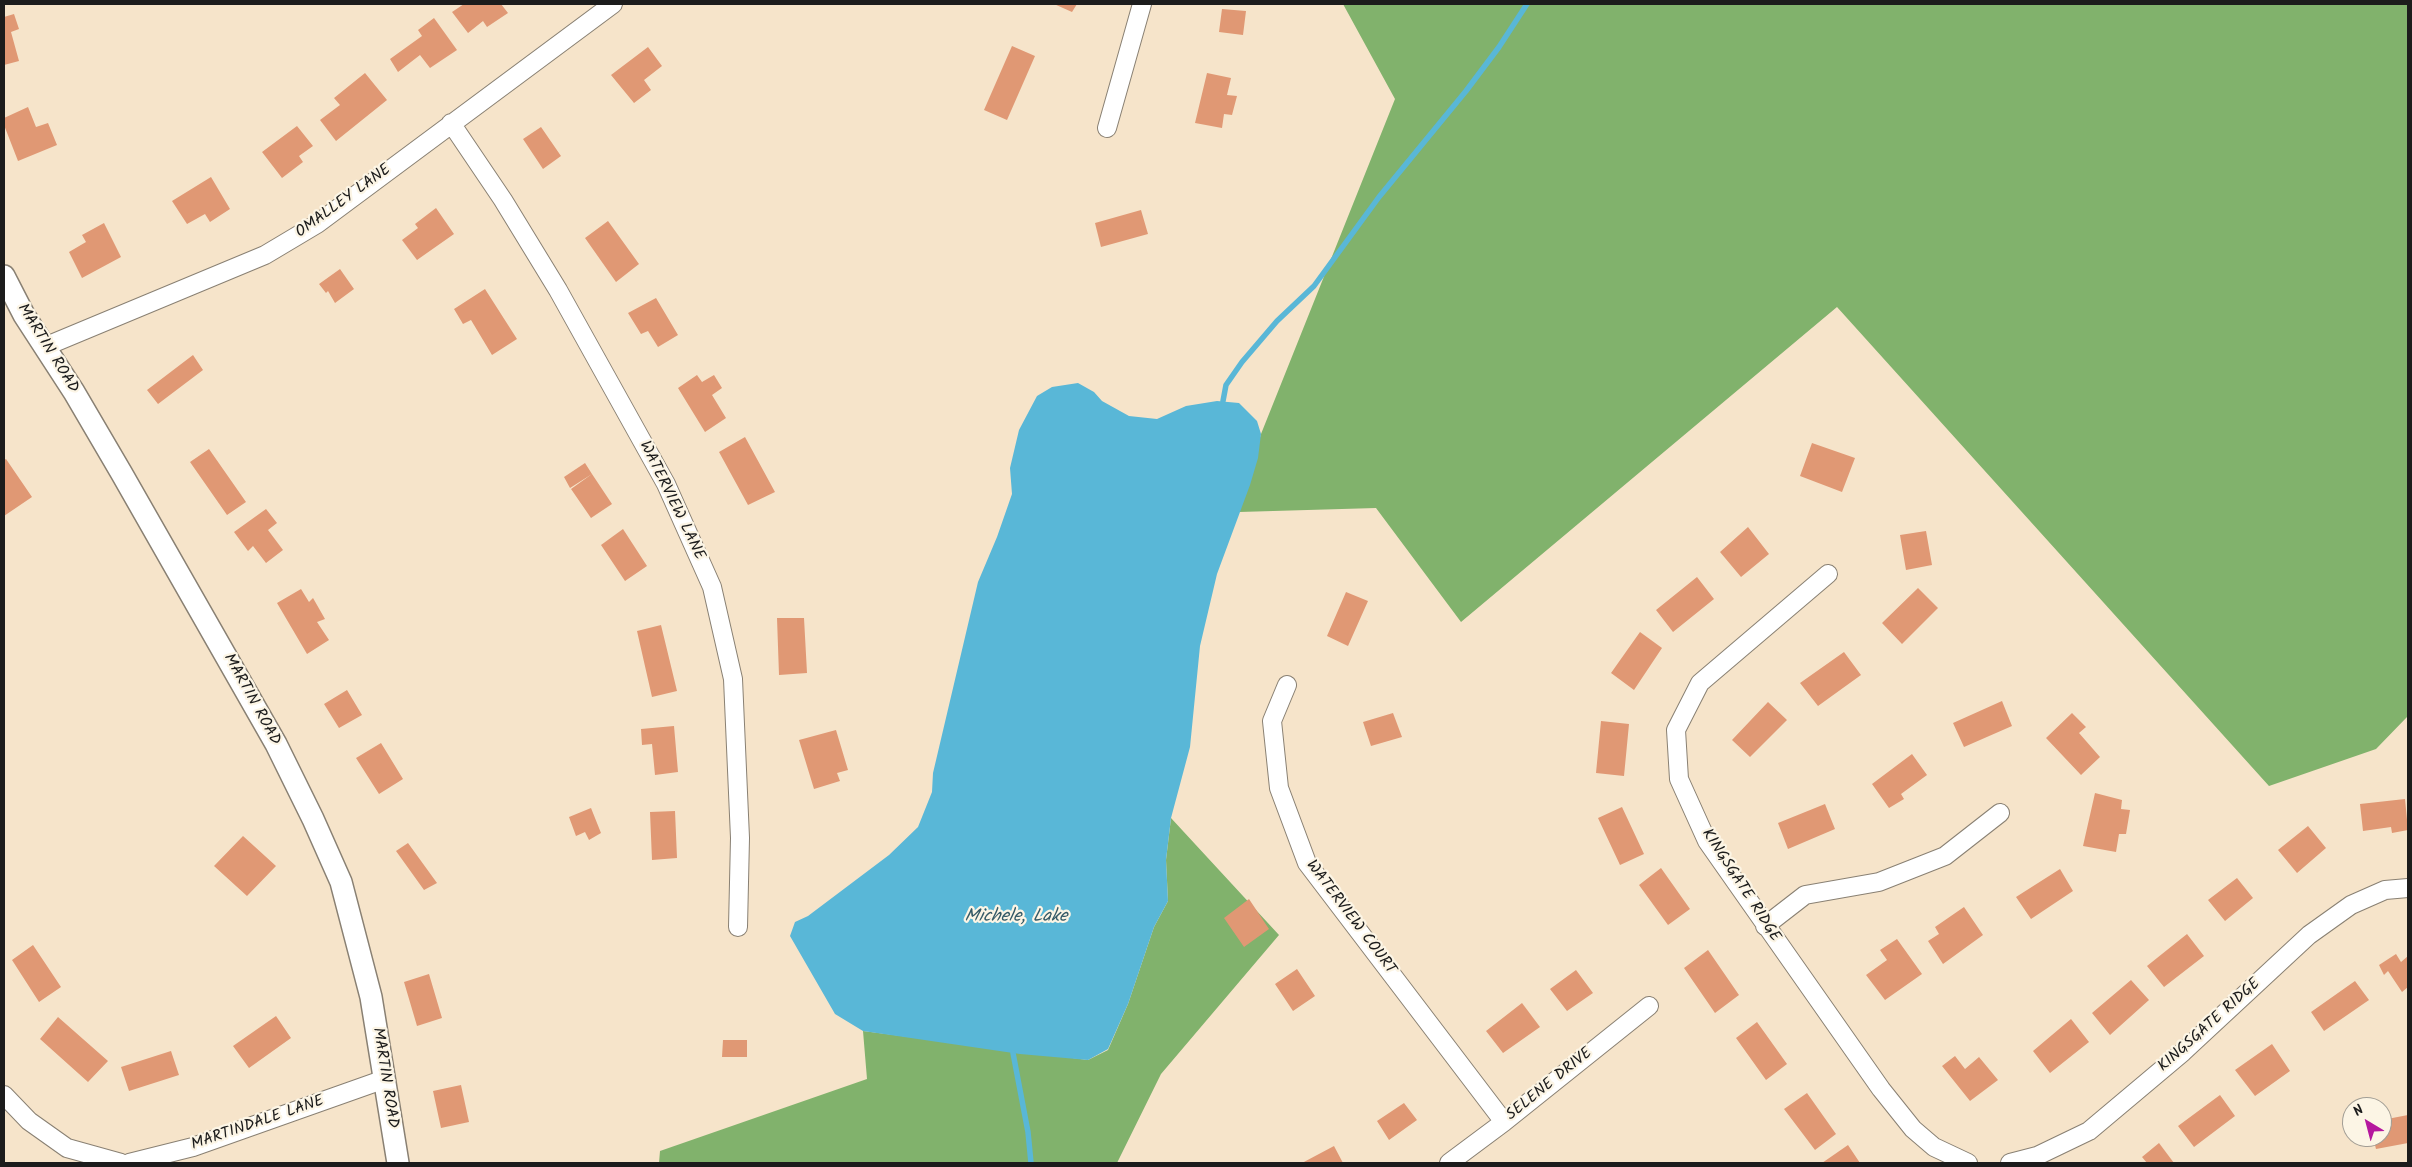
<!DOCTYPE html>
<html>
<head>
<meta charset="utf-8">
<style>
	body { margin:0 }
	#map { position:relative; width:2412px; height:1167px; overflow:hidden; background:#f6e4ca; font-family:Kalam,sans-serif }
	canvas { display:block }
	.frame { position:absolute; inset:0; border:5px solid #1c1c1c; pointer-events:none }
	.north { position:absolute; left:2342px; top:1097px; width:50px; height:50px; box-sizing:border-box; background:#fcf5e5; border:1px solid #a29e95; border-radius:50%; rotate:323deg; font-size:14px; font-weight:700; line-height:20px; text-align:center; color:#1c1c1c }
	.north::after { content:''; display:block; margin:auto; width:18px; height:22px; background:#b5179e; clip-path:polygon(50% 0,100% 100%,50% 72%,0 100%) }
</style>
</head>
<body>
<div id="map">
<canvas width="2412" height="1167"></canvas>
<div class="frame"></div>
<div class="north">N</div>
</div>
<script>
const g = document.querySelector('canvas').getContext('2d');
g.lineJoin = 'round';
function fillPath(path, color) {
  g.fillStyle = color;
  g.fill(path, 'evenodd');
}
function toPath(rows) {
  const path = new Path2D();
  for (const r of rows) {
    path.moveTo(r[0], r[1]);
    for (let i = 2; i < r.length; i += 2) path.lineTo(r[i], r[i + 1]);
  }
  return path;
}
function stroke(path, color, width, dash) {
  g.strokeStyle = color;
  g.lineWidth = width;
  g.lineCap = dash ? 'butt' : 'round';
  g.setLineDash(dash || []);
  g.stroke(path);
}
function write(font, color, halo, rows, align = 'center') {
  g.font = font + ' Kalam,sans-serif';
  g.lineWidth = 4.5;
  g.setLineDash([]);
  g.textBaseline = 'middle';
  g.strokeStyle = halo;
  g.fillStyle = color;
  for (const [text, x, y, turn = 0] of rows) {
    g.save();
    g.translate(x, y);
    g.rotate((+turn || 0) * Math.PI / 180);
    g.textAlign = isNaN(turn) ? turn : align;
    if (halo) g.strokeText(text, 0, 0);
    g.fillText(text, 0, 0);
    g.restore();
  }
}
fillPath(toPath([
	[1343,4,2408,4,2408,716,2376,749,2269,786,1837,307,1461,622,1376,508,1239,512,1261,434,1395,99],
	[1171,818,1279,935,1161,1074,1117,1163,659,1163,660,1151,867,1079,863,1031,1088,1060,1108,1050,1128,1004,1154,927,1168,901,1166,860]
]), '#81b26c');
fillPath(toPath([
	[1078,383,1094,392,1102,401,1129,416,1157,419,1186,406,1217,401,1239,403,1257,421,1261,434,1258,458,1250,485,1217,574,1200,646,1190,747,1171,818,1166,860,1168,901,1154,927,1128,1004,1108,1049,1088,1060,1020,1054,863,1031,835,1014,790,936,795,922,808,916,889,855,918,827,932,792,933,773,978,582,997,537,1012,494,1010,468,1019,430,1037,396,1052,387]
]), '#59b7d7');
stroke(toPath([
	[1223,401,1226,385,1242,362,1277,321,1314,286,1379,197,1466,91,1499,47,1527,4],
	[1013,1053,1028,1132,1031,1163]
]), '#59b7d7', 5.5);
fillPath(toPath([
	[464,4,501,4,508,13,487,27,483,21,468,33,452,12],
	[1054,4,1077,4,1072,12],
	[1222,9,1246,11,1243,35,1219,32],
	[14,14,19,29,11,32,19,61,4,65,4,17],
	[434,18,457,50,430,68,420,55,398,72,390,59,422,36,418,30],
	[1012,46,1035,56,1007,120,984,110],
	[648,47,662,66,644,80,651,90,634,103,611,75],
	[365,73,387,100,336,141,320,120,340,105,334,98],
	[1207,73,1231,78,1227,95,1237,96,1232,115,1224,114,1222,128,1195,123],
	[28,107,36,127,48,123,57,145,18,161,4,125,4,118],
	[297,126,313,146,299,156,303,162,282,178,262,152],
	[541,127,561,156,543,169,523,139],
	[211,177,230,209,210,222,205,214,187,224,172,201],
	[436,208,454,234,417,260,402,240,418,228,415,224],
	[1141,210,1148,234,1101,247,1095,223],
	[608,221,639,264,616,282,585,238],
	[104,223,121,257,82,278,69,252,86,242,82,235],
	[340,269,354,289,335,303,328,291,326,293,319,284],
	[485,289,517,339,492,355,471,320,463,324,454,309],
	[656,298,678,335,658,347,648,331,641,334,628,313],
	[193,355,203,370,158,404,147,390],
	[697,375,702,382,714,375,722,388,712,395,726,418,705,432,678,388],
	[745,437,775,492,748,505,719,452],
	[1812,443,1855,458,1842,492,1800,476],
	[209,449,246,502,227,515,190,462],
	[6,459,32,497,4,516,4,460],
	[585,463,592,474,570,488,564,477],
	[592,474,612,504,591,518,571,489],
	[266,509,277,523,268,530,283,550,266,563,253,546,248,551,234,532],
	[1748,527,1769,554,1741,577,1720,552],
	[623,529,647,566,625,581,601,545],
	[1926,531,1932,565,1906,570,1900,535],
	[1697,577,1714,599,1673,632,1656,610],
	[1918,588,1938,608,1902,644,1882,623],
	[301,589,309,602,313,598,325,619,317,622,329,640,307,654,277,603],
	[1346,592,1368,601,1348,646,1327,636],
	[777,618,804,618,807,673,779,675],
	[661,625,677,691,652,697,637,631],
	[1640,632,1662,648,1634,690,1611,673],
	[1844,652,1861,675,1818,706,1800,683],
	[347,690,362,715,339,728,324,704],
	[2002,701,2012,726,1964,747,1953,723],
	[1768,702,1787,720,1750,757,1732,740],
	[1393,713,1402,737,1371,746,1363,722],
	[2072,713,2086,727,2079,733,2100,757,2081,775,2046,738],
	[1601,721,1629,724,1624,776,1596,773],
	[674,726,678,772,655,775,652,744,642,745,641,729],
	[836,730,848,770,837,773,840,781,814,789,799,740],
	[381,743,403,779,379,794,356,758],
	[1912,754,1927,775,1901,794,1904,799,1889,808,1872,784],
	[2095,793,2122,800,2121,809,2130,810,2126,834,2119,834,2116,852,2083,846],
	[2405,799,2408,830,2392,833,2391,827,2363,831,2360,804],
	[1825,804,1835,829,1788,849,1778,823],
	[1622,807,1644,854,1620,865,1598,818],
	[591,808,601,833,589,840,585,832,576,836,569,817],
	[675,811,677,858,652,860,650,812],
	[2308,826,2326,848,2297,873,2278,850],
	[243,836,276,866,247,896,214,866],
	[408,843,437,883,424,890,396,851],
	[1661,868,1690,909,1668,925,1639,885],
	[2060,869,2073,891,2031,919,2016,897],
	[2237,878,2253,898,2225,921,2208,900],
	[1249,899,1269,929,1244,947,1224,918],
	[1964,907,1983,935,1943,964,1928,941,1939,934,1935,927],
	[2187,934,2204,956,2164,987,2147,966],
	[1897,939,1922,974,1885,1000,1866,975,1887,960,1880,950],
	[33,945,61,987,39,1002,12,960],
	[1708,950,1739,995,1715,1013,1684,968],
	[2396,954,2401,962,2408,956,2408,987,2402,992,2388,971,2384,975,2379,965],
	[1297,969,1315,996,1293,1011,1275,984],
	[1576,970,1593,993,1567,1011,1550,989],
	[429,974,442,1018,417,1026,404,982],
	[2131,980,2149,1000,2110,1035,2092,1013],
	[2355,981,2369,1000,2324,1031,2311,1012],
	[1522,1003,1540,1027,1503,1053,1486,1031],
	[276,1016,291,1038,249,1068,233,1046],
	[58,1017,108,1061,88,1082,40,1039],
	[2071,1019,2089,1042,2050,1073,2033,1051],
	[1757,1022,1787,1064,1766,1080,1736,1038],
	[723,1040,747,1040,747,1057,722,1057],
	[2272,1044,2290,1071,2255,1096,2235,1070],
	[171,1051,179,1075,129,1091,121,1067],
	[1955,1056,1965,1069,1979,1057,1998,1080,1970,1101,1942,1066],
	[461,1085,469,1122,441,1128,433,1091],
	[1807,1093,1836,1134,1815,1150,1784,1109],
	[2220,1095,2235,1116,2194,1147,2178,1126],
	[1404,1103,1417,1120,1389,1140,1377,1121],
	[2408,1115,2408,1143,2376,1149,2373,1137,2382,1137,2382,1120],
	[2159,1143,2174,1163,2147,1163,2142,1157],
	[1848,1145,1860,1163,1822,1163],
	[1334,1146,1343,1163,1302,1163]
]), '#e09874');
const minor = toPath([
	[451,123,503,200,558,290,666,484,712,587,733,679,740,838,738,927],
	[1107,128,1142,4],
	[44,347,265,255,317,224,613,4],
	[1828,574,1700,683,1676,730,1679,779,1707,841,1881,1089,1913,1129,1934,1147,1968,1163],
	[1287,685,1272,721,1279,788,1307,863,1504,1122],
	[1765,926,1805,895,1879,882,1945,856,2000,813],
	[4,1095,29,1121,67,1148,121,1163],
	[129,1163,193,1147,385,1079],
	[1449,1163,1504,1122,1649,1006],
	[2010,1163,2037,1156,2089,1131,2183,1052,2309,935,2351,905,2385,890,2408,888]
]);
const tertiary = toPath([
	[4,276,24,315,74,392,122,474,276,744,313,819,341,882,371,997,398,1163]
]);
stroke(minor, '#898073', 20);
stroke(tertiary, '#898073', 24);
stroke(minor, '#fff', 18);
stroke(tertiary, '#fff', 21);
write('16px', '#1c1c1c', '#fcf5e5', [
	["OMALLEY LANE",344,202,-36],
	["MARTIN ROAD",47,349,58],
	["WATERVIEW LANE",671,501,64],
	["MARTIN ROAD",251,700,61],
	["KINGSGATE RIDGE",1740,886,57],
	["WATERVIEW COURT",1350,918,53],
	["KINGSGATE RIDGE",2210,1026,-42],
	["MARTIN ROAD",384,1078,81],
	["SELENE DRIVE",1550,1085,-39],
	["MARTINDALE LANE",258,1124,-19]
]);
write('italic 18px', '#345a67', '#fcf5e5', [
	["Michele, Lake",1016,918]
]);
</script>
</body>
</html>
